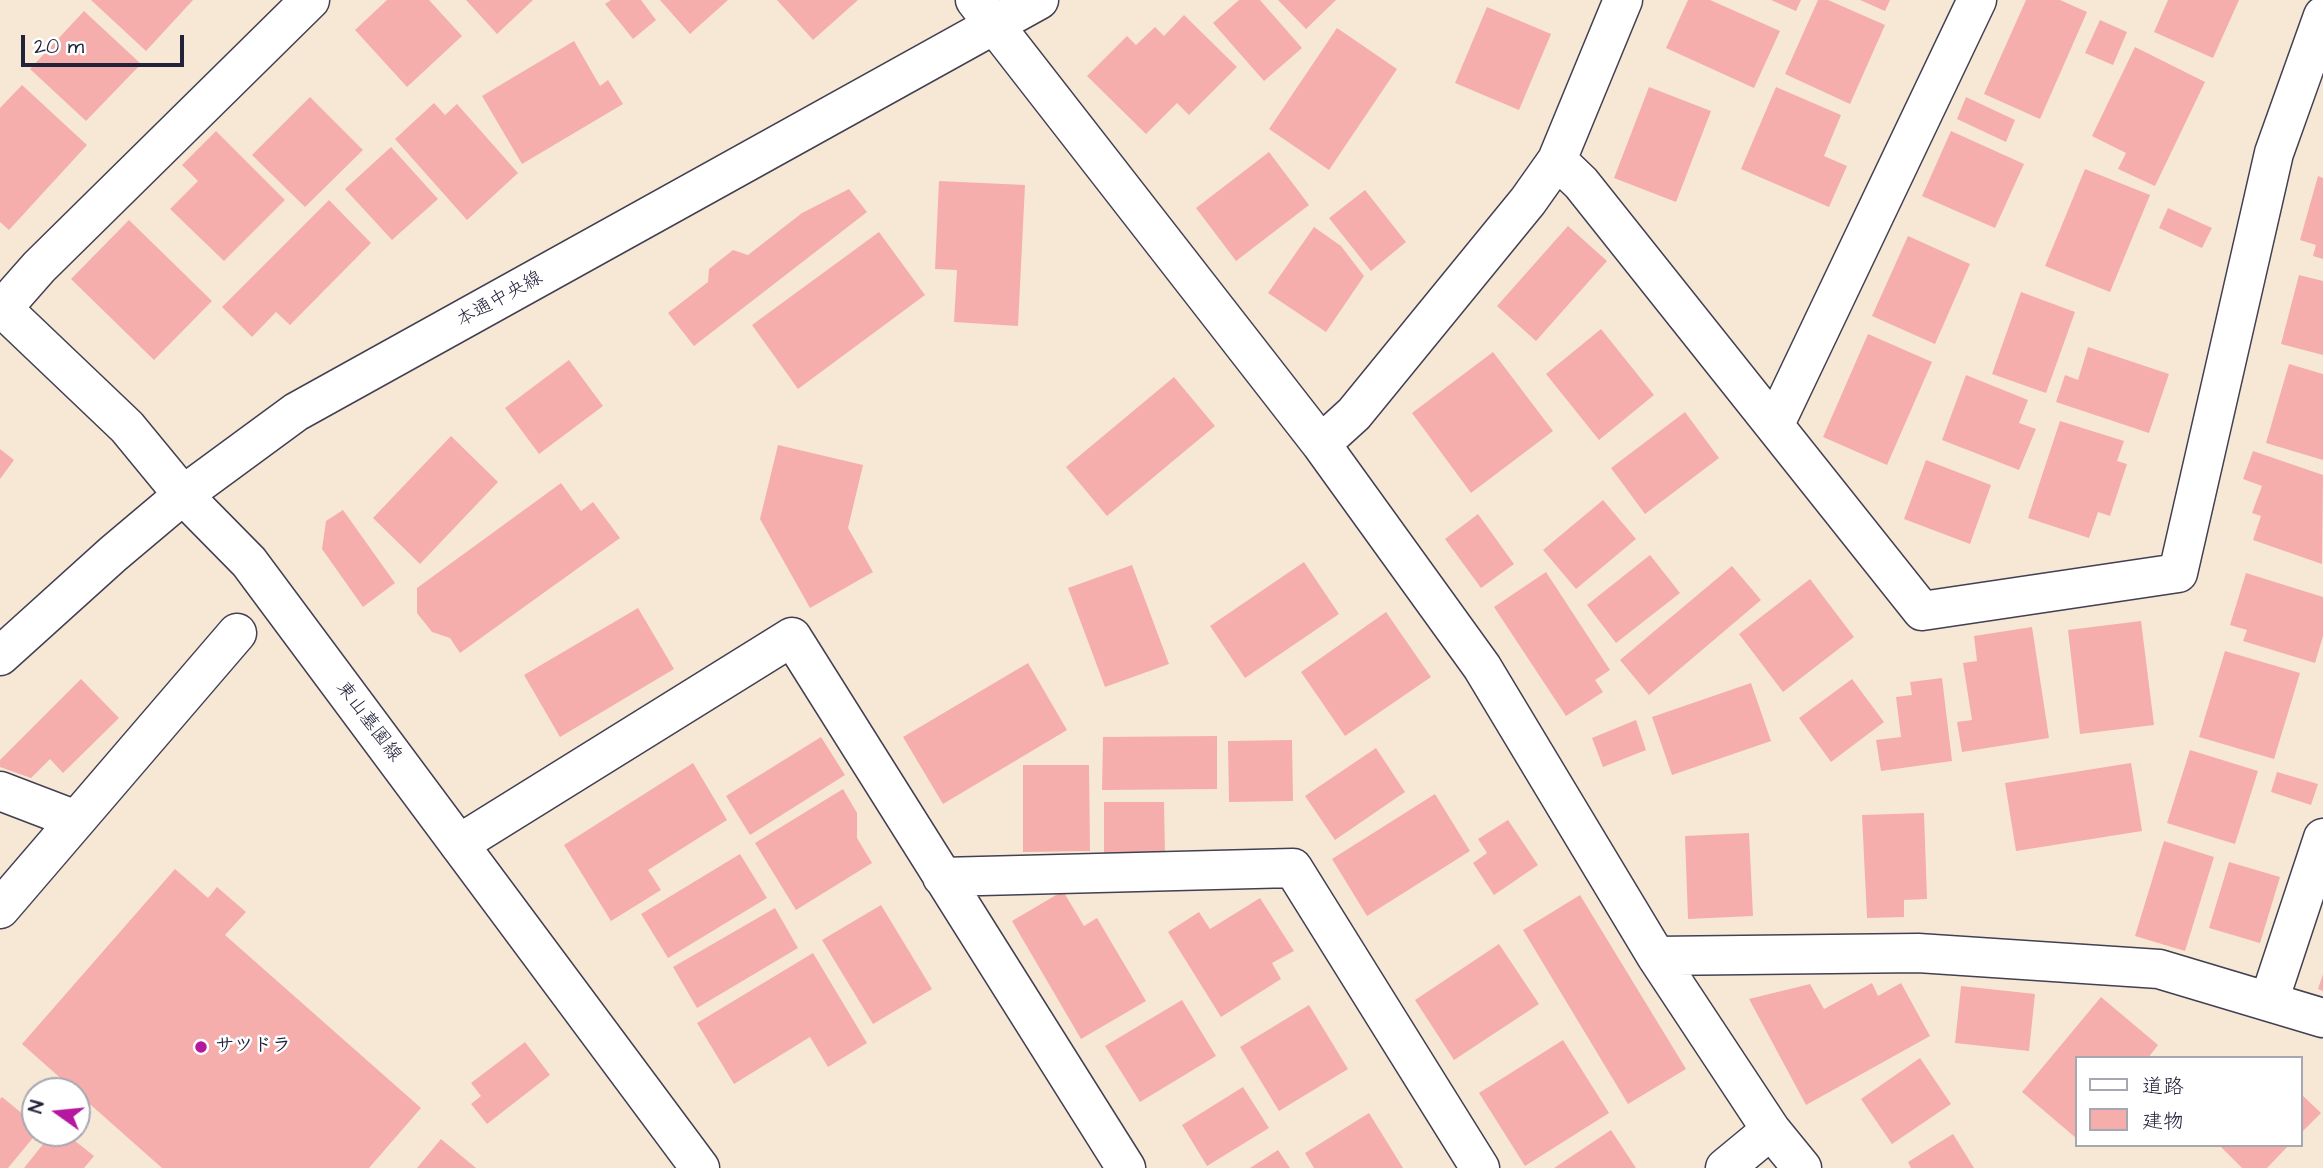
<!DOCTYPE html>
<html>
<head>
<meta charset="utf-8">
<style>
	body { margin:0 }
	#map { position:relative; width:2323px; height:1168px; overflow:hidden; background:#f7e8d5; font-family:"Architects Daughter","Klee One",sans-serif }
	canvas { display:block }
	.legend { position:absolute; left:2075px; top:1056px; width:228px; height:91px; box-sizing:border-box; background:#fff; border:2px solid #a7a7b1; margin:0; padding:9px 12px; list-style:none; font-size:21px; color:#22223b }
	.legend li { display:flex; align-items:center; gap:14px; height:35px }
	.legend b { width:35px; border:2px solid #a7a7b1 }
	.north { position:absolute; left:21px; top:1077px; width:70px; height:70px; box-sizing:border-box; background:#fff; border:2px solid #a7a7b1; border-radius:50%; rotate:285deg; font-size:19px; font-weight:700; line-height:28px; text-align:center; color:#22223b }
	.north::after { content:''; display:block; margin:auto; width:24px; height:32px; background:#b5179e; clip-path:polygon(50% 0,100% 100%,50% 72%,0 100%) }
	.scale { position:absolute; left:21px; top:35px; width:163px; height:32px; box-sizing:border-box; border:4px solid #22223b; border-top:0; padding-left:9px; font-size:21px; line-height:24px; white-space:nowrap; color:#22223b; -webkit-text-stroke:5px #fff; paint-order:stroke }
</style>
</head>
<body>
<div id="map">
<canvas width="2323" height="1168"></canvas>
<ul class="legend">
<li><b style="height:9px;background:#fff"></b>道路</li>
<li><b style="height:19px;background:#f5aeac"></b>建物</li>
</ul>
<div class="north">N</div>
<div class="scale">20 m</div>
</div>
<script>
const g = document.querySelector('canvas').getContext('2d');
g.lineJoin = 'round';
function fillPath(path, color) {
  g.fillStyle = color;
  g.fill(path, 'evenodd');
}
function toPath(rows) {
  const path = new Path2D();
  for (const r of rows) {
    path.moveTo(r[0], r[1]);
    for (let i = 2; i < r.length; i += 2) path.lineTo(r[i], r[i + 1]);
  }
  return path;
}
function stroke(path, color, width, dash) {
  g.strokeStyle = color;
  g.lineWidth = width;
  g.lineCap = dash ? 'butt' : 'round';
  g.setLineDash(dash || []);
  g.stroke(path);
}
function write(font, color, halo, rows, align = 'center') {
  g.font = font + ' "Architects Daughter","Klee One",sans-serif';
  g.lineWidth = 5;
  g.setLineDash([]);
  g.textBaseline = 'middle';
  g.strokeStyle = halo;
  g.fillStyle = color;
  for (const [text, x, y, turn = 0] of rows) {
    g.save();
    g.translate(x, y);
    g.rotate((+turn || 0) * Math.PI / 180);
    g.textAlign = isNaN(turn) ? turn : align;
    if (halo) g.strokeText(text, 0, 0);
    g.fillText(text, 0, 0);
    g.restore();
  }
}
fillPath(toPath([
	[91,0,193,0,146,51],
	[387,0,429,0,462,36,407,87,355,30],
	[466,0,533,0,497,34],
	[611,0,641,0,656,20,633,39,605,4],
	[660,0,728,0,690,34],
	[777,0,858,0,813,40],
	[1239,0,1260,0,1302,48,1264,81,1213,23],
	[1278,0,1336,0,1306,29],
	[1688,0,1710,0,1780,31,1754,88,1666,48],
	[1771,0,1801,0,1796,11],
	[1818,0,1828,0,1885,25,1850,104,1785,74],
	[1860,0,1890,0,1885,11],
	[2026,0,2060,0,2087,12,2040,119,1984,94],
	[2168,0,2239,0,2213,58,2154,32],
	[1487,7,1551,34,1519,110,1455,83],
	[84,11,141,64,86,121,30,69],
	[1184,15,1237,67,1189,115,1177,103,1146,134,1087,76,1127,36,1136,45,1155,27,1164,36],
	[2100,20,2127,32,2113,65,2085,53],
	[1337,28,1397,69,1329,170,1269,129],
	[574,41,600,86,608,80,623,104,522,164,482,96],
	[2135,47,2205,82,2155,186,2118,169,2126,153,2092,136],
	[22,85,87,145,9,230,0,222,0,108],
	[1649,87,1711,111,1676,202,1614,178],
	[1776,87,1841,115,1824,156,1847,166,1829,207,1741,169],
	[310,97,363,150,305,207,252,155],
	[1966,97,2015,120,2006,142,1957,119],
	[434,103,445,115,457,104,518,173,467,220,395,139],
	[216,131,285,200,224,261,170,209,198,181,182,165],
	[1951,131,2024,164,1995,228,1922,196],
	[391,147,438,199,392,240,345,189],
	[1269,152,1309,205,1236,261,1196,208],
	[2085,169,2150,195,2110,292,2045,266],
	[2318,176,2323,178,2323,259,2313,256,2316,245,2300,240],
	[939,181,1025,185,1018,326,954,322,957,270,935,269],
	[849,189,867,212,694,346,668,313,708,282,709,269,733,250,748,255,802,213],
	[1365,190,1406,242,1371,271,1329,218],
	[329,200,371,243,290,325,276,312,252,337,222,307],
	[2168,208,2212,228,2202,248,2159,228],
	[129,220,212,301,154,360,71,279],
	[1568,226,1607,261,1536,341,1497,306],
	[1314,227,1341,246,1364,276,1326,332,1268,293],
	[879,232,925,295,798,389,752,325],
	[1908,236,1970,264,1935,344,1872,316],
	[2299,275,2323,281,2323,355,2281,344],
	[2021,292,2075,312,2046,393,1992,374],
	[1601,329,1654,395,1599,440,1546,374],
	[1868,334,1932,362,1887,465,1823,437],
	[2088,347,2169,374,2149,433,2056,402,2065,375,2078,380],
	[1493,352,1553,431,1471,493,1412,413],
	[569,360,603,406,539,454,505,408],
	[2289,364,2323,374,2323,460,2266,443],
	[1966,375,2028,400,2019,423,2036,429,2019,470,1942,440],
	[1174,377,1215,426,1107,516,1066,467],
	[1685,412,1719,458,1645,514,1611,468],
	[2060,421,2124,441,2117,461,2127,464,2110,516,2098,512,2089,538,2028,518],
	[451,436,498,482,420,564,373,518],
	[778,445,863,465,848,528,873,572,810,608,760,519],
	[0,449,14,460,0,479],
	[2253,451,2323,475,2322,564,2253,540,2261,516,2252,513,2262,486,2243,479],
	[1926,460,1991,485,1970,544,1904,519],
	[561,483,581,511,593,502,620,538,460,653,450,638,432,632,417,613,417,588],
	[1603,500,1636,539,1576,589,1543,550],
	[343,510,395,583,363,607,322,549,326,521],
	[1478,514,1514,564,1481,588,1445,539],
	[1650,555,1680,593,1616,643,1587,605],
	[1304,562,1339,614,1245,678,1210,626],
	[1132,565,1169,664,1105,687,1068,588],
	[1732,566,1761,600,1649,695,1620,660],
	[1546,572,1610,670,1595,680,1603,692,1566,716,1494,607],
	[2246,573,2323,597,2323,636,2315,663,2243,641,2247,630,2230,625],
	[1810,579,1854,637,1783,692,1739,634],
	[638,608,674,669,560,737,524,675],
	[1386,612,1431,677,1345,736,1301,672],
	[2141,621,2154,725,2080,734,2068,630],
	[2032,627,2049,738,1962,752,1957,722,1972,720,1963,663,1977,661,1974,636],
	[2225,651,2300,673,2274,759,2199,737],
	[1028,663,1067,730,943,804,903,737],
	[1942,678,1952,761,1881,771,1876,740,1901,737,1896,697,1912,695,1910,682],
	[81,679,119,718,63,773,50,759,31,778,0,767,0,760],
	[1852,679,1884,722,1831,762,1799,718],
	[1751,683,1771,741,1672,775,1652,717],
	[1636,720,1646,750,1603,767,1592,738],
	[1217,736,1217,789,1102,790,1103,737],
	[821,737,845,775,750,835,726,796],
	[1292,740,1293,801,1229,802,1228,741],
	[1376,748,1405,792,1335,840,1305,796],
	[2190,750,2258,771,2235,844,2167,823],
	[693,763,727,820,648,870,661,890,611,921,564,845],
	[2131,763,2142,831,2016,851,2005,783],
	[1023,765,1089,765,1090,851,1023,852],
	[2277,772,2318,784,2311,805,2271,792],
	[843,789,857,813,857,838,872,863,796,910,755,843],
	[1435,794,1470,851,1367,916,1332,859],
	[1104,802,1164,802,1165,856,1104,856],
	[1924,813,1927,899,1904,900,1904,917,1867,918,1862,815],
	[1508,820,1538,865,1494,895,1473,863,1487,853,1478,839],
	[1749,833,1753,916,1688,919,1685,836],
	[2164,841,2214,857,2185,951,2135,936],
	[740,854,767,898,668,958,641,914],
	[2229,862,2280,877,2260,943,2209,928],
	[175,869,208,898,217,887,246,912,225,935,421,1108,369,1168,162,1168,22,1044],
	[1063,891,1084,926,1097,918,1146,1001,1081,1039,1012,921],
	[1580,895,1686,1069,1628,1104,1523,930],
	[1260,898,1294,951,1272,963,1281,979,1221,1017,1168,932,1199,912,1210,929],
	[881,905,932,989,873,1024,822,940],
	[775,908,798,948,697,1008,673,967],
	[1499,944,1539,1004,1454,1060,1415,1000],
	[813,953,867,1043,828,1067,810,1037,734,1084,697,1023],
	[2323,974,2323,991,2318,989],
	[1872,983,1878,996,1901,983,1930,1036,1806,1105,1749,999,1810,984,1824,1009],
	[1961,986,2035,994,2029,1051,1955,1043],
	[2101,997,2158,1045,2148,1058,2076,1058,2076,1138,2022,1092],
	[1182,1000,1216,1056,1140,1102,1105,1046],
	[1309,1005,1348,1069,1279,1111,1240,1047],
	[1563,1040,1609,1113,1525,1166,1479,1093],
	[525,1042,550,1075,487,1124,471,1104,481,1096,471,1083],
	[1920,1058,1951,1104,1892,1144,1861,1099],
	[1243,1087,1269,1128,1207,1166,1182,1125],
	[2300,1093,2321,1113,2300,1134],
	[2,1097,35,1124,35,1133,37,1133,8,1168,0,1168,0,1099],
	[1369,1113,1403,1168,1314,1168,1305,1153],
	[1611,1130,1636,1168,1554,1168],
	[52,1133,65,1133,94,1156,84,1168,24,1168],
	[1953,1134,1974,1168,1911,1168,1908,1162],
	[441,1139,476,1168,417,1168],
	[2219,1145,2289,1145,2267,1168,2242,1168],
	[1278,1150,1290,1168,1250,1168]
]), '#f5aeac');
const minor = toPath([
	[975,0,1321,444,1482,667,1656,956,1771,1130,1802,1168],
	[1557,160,1581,183,1922,611,2178,573,2274,153,2323,16],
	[3,308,39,267,310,0],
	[1775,424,1977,0],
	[1321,444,1354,414,1528,201,1557,160,1623,0],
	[0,791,76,820],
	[459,844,792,637,1126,1168],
	[942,877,1293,868,1480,1168],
	[0,909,237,633],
	[1656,956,1918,953,2159,969,2323,1018],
	[2269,1001,2323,838],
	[1725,1168,1771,1130]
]);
const tertiary = toPath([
	[0,306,127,427,183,495,249,562,700,1168],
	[0,656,113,554,183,495,296,412,1039,0]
]);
stroke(minor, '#424052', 41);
stroke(tertiary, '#424052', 41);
stroke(minor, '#fff', 38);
stroke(tertiary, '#fff', 38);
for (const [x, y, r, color] of [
	[201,1047,7,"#b5179e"]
]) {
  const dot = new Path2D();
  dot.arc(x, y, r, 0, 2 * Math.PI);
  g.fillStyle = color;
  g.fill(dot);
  stroke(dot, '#fff', 2.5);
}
write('19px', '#22223b', '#fff', [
	["本通中央線",500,300,-29],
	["東山墓園線",368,722,53]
]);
write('bold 19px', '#22223b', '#fff', [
	["サツドラ",215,1047]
], 'left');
</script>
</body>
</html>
